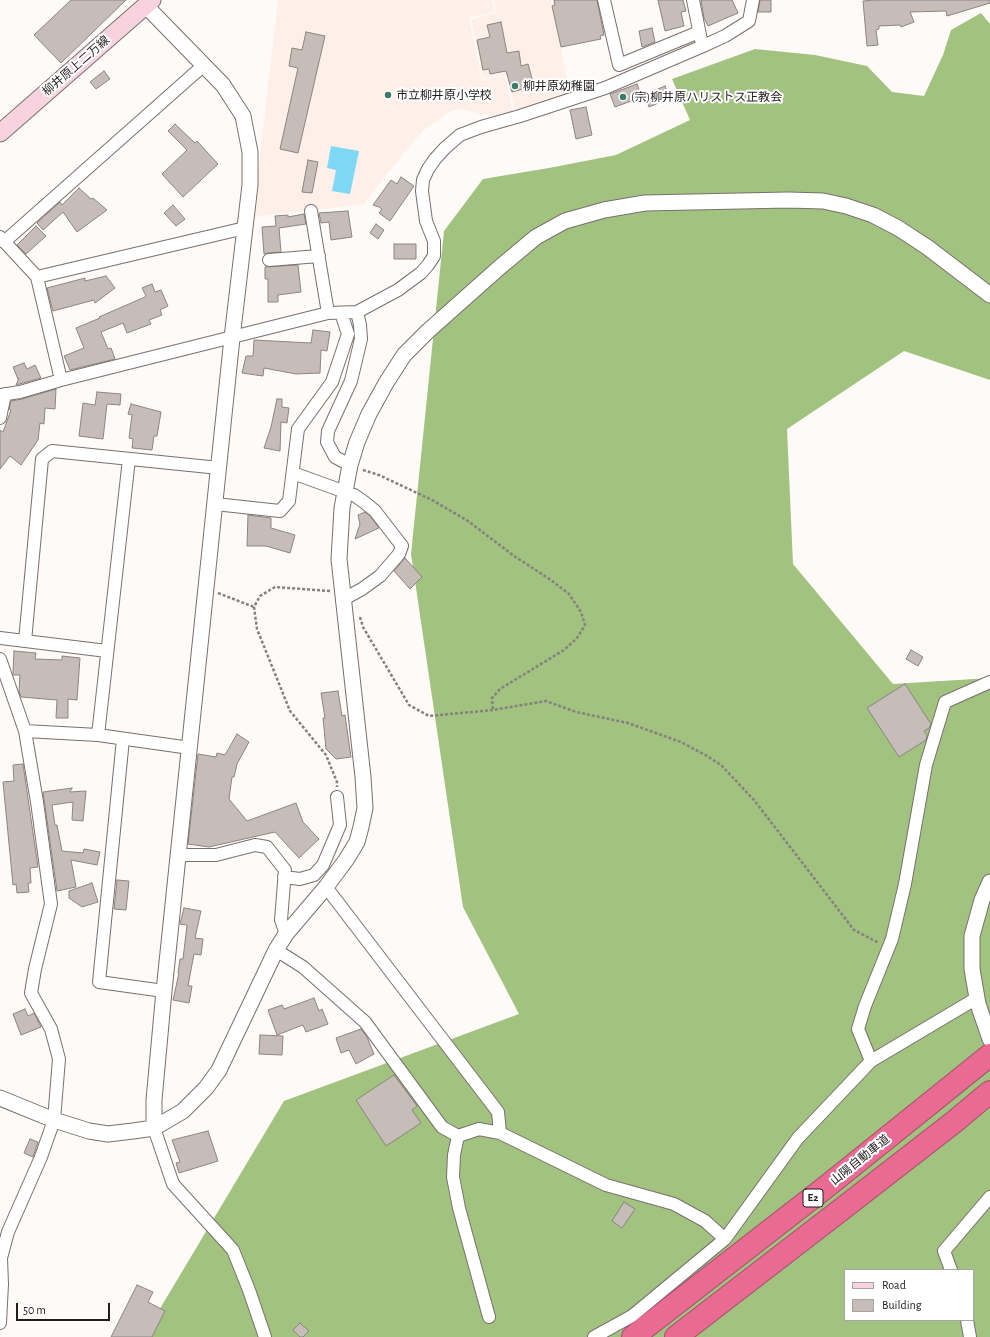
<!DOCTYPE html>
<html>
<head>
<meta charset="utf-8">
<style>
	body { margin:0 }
	#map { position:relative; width:990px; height:1337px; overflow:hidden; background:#fefaf8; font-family:"Alegreya Sans",sans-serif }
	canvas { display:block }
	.legend { position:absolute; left:844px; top:1269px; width:130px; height:52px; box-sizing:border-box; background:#fff; border:1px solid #a6a5a4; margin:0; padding:5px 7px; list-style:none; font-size:12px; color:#211d1c }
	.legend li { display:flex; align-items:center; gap:8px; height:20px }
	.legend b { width:20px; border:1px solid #a6a5a4 }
	.scale { position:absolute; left:16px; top:1303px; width:94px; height:18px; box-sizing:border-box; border:2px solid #211d1c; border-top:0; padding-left:5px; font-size:12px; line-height:14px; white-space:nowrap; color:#211d1c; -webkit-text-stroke:3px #fff; paint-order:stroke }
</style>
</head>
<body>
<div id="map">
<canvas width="990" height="1337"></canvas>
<ul class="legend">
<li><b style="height:5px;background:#f8d3df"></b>Road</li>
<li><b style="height:11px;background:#c6bdb9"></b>Building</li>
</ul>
<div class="scale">50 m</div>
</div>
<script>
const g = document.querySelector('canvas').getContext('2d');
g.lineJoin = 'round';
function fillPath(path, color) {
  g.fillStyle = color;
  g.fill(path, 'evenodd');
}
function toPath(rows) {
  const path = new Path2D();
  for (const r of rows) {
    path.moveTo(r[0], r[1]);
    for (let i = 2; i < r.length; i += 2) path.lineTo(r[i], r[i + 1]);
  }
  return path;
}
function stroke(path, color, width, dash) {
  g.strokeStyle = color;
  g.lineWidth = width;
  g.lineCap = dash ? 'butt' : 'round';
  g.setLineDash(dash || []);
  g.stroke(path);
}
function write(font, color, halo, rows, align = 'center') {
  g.font = font + ' "Alegreya Sans","Noto Sans JP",sans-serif';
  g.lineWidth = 4;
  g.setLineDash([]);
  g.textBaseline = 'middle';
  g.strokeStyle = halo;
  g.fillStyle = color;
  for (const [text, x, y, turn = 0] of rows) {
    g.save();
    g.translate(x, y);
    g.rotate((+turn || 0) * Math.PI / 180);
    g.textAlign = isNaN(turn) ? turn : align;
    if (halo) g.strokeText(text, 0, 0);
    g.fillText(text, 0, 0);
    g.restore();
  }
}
fillPath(toPath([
	[278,0,492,0,495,12,469,18,482,80,505,76,513,112,496,117,459,109,449,112,424,130,402,155,364,204,253,217],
	[494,0,551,0,570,92,515,111,507,75,483,78,471,19,496,13]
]), '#fef0e9');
fillPath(toPath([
	[981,13,990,24,990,380,904,351,787,429,793,564,893,684,990,678,990,1337,143,1337,284,1101,519,1014,463,907,411,554,444,231,483,179,549,168,616,155,690,120,672,79,755,49,815,55,867,66,892,92,924,96,943,55,951,30],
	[845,1270,973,1270,973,1320,845,1320]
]), '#a2c280');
fillPath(toPath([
	[331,146,359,151,350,194,332,191,336,170,327,168]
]), '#7dd7f5');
const building = toPath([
	[71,0,126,0,61,63,34,35,71,0],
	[554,0,597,0,604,35,600,36,601,39,561,47,552,6,555,5,554,0],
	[658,0,683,0,686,11,681,12,684,26,665,31,658,0],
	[701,0,732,0,738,13,708,26,704,18,701,0],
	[760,0,771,0,771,12,758,12,760,0],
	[874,0,990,0,990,3,947,16,946,11,910,12,914,22,901,27,900,25,879,26,879,29,876,30,878,45,867,46,863,1,874,0],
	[501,22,507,53,519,51,521,66,528,64,534,86,512,92,506,71,490,74,489,69,483,70,477,40,490,37,487,25,501,22],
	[652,28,655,42,642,47,639,31,652,28],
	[306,32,325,36,298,153,280,149,298,68,289,66,292,48,302,50,306,32],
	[104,71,110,79,96,89,90,82,104,71],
	[637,84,642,97,615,107,610,94,637,84],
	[665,86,670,98,649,107,644,95,665,86],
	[586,107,592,135,576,139,570,110,586,107],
	[175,124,195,143,197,141,218,164,183,197,162,174,187,150,168,131,175,124],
	[308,160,318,162,312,193,302,192,308,160],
	[401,177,414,186,390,221,379,213,382,209,379,207,373,205,391,180,397,184,401,177],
	[79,188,91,199,93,198,107,210,77,232,63,212,43,230,37,223,60,202,62,205,79,188],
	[173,205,185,219,176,226,164,213,173,205],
	[348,211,352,237,331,240,329,222,321,223,319,213,348,211],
	[304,214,306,224,279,228,281,252,268,253,264,254,262,227,276,226,275,216,288,215,288,217,304,214],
	[376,224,384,230,378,239,370,233,376,224],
	[36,226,46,236,26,254,17,245,36,226],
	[394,244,416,244,416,259,394,259,394,244],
	[298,265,301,292,278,295,278,302,268,302,268,279,265,279,265,267,298,265],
	[106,276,115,288,95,303,94,300,53,311,47,288,85,278,85,281,106,276],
	[152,284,155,292,161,290,168,306,160,310,162,315,149,320,151,324,127,333,123,323,101,332,108,349,111,348,115,359,70,370,64,356,84,348,76,328,100,318,99,317,145,297,146,296,142,288,152,284],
	[313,330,330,332,327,351,321,350,320,373,296,374,264,368,263,376,242,373,246,356,253,356,254,340,311,343,313,330],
	[24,363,27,369,35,365,41,378,16,385,19,378,18,379,13,367,24,363],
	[56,389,55,409,45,408,44,424,40,423,38,440,21,465,10,456,0,469,0,430,3,432,11,410,9,409,11,401,22,399,56,389],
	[97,392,121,394,120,405,107,404,103,439,79,436,83,403,95,405,97,392],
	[277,399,282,399,282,407,289,408,287,423,281,422,280,451,264,448,271,427,277,399],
	[131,404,161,412,157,436,154,436,152,450,132,448,133,439,129,438,132,415,128,414,131,404],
	[365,512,370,516,379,528,355,539,360,524,358,515,365,512],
	[248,515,271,518,271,528,295,535,290,553,266,546,247,546,248,515],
	[405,558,422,577,410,589,394,571,405,558],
	[911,650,923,657,918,666,906,659,911,650],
	[14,651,36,653,35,659,62,660,62,656,80,658,77,700,68,699,68,718,56,718,57,700,21,697,19,691,20,675,13,675,13,673,14,651],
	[905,684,931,724,929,728,924,731,927,735,926,740,899,757,867,708,905,684],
	[338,691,342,716,345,715,351,757,336,759,326,749,323,718,325,718,321,693,338,691],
	[237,734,249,742,237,764,234,777,232,777,229,799,247,821,296,803,303,822,319,839,299,858,275,832,209,847,188,844,198,754,216,757,217,753,225,755,237,734],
	[23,764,38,867,30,868,31,883,28,883,29,892,17,893,16,884,13,885,3,782,14,781,13,765,23,764],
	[72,788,70,792,86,791,83,821,72,820,73,802,52,805,55,825,57,825,62,851,83,853,84,849,100,852,97,865,71,860,76,887,57,891,43,792,72,788],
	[117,880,129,881,126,910,114,909,117,880],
	[92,883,98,902,82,907,69,898,69,891,92,883],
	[184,908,201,911,195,938,203,939,201,955,194,954,188,986,192,986,189,1003,173,1000,179,973,178,973,180,959,183,959,187,925,180,924,184,908],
	[314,998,319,1011,322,1009,328,1024,306,1032,303,1025,277,1035,268,1010,282,1005,284,1009,314,998],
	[25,1009,28,1016,34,1013,41,1027,21,1035,13,1014,25,1009],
	[361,1029,367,1037,374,1054,356,1064,349,1050,341,1053,336,1038,361,1029],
	[260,1035,283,1036,282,1055,259,1054,260,1035],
	[394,1075,417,1106,412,1110,421,1123,386,1146,356,1100,394,1075],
	[208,1131,218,1161,179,1173,176,1163,180,1162,172,1140,208,1131],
	[30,1139,38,1142,33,1157,24,1153,30,1139],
	[624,1202,635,1209,622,1228,612,1221,624,1202],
	[137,1285,153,1292,148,1302,165,1311,152,1337,111,1337,137,1285],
	[300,1323,309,1331,303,1337,300,1337,293,1330,300,1323]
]);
fillPath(building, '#c6bdb9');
stroke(building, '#8d8480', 1);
const minor = toPath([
	[604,0,619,65,699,32],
	[693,0,701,40],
	[311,211,328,313],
	[0,237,37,277,61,380],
	[4,242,204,65],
	[269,260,319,256],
	[37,277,245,228],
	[0,395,20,392,61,380,328,313,357,312,398,290,421,273,428,265,434,256,434,241,426,221,422,191,423,180,428,169,435,159,445,148,460,135,481,127,520,116,605,88,703,46,725,36,749,21,753,0],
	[0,418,5,394],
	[350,465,335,457,327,442,328,431,351,381,361,339,360,325,357,312],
	[293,473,337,489],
	[215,504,280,511,289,501,298,429,332,382,348,334,341,313],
	[342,600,362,589,380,576,399,554,402,546,375,511,364,502,354,495],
	[0,638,107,651],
	[25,641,42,459,52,451,219,468],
	[0,659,25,731,37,802,51,904,35,969,31,993,51,1029,59,1059,54,1120,41,1157,8,1232,1,1258,2,1284,0,1323],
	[25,731,98,735,190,748],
	[98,735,129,459],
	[123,739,99,982,164,991],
	[179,855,216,855,255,845,267,847,285,870,281,920,286,934],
	[284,877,300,879,314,875,323,865,340,825,337,797],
	[326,887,498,1112,500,1133],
	[276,950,303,967,365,1022,442,1127,458,1136,479,1129,500,1133,606,1185,674,1204,705,1221,725,1239],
	[871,1061,858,1029,865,1006,892,939,905,884,926,765,945,702,990,682],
	[154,1128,173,1184,233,1250,249,1290,265,1337],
	[458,1136,454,1155,453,1177,459,1208,489,1317],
	[951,1270,944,1251,990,1197],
	[967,1320,970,1337],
	[594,1337,632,1316,725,1239,798,1138,871,1061,977,998]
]);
const tertiary = toPath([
	[146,6,223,85,243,116,250,152,250,185,232,338,164,991,154,1100,154,1128],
	[990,882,982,900,972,936,972,969,978,1004,990,1039],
	[0,1098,54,1120,89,1131,108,1134,133,1131,154,1128,183,1111,206,1088,219,1070,276,950,286,934,326,887,346,860,357,842,361,827,365,808,363,777,339,559,342,508,350,465,357,442,369,414,386,383,404,355,428,331,500,267,536,237,565,221,604,210,645,203,788,200,823,201,846,206,873,215,898,228,927,247,990,295]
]);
const secondary = toPath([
	[0,133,152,0]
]);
const motorway = toPath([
	[633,1337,826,1187,990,1055],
	[676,1337,842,1209,954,1122,990,1092]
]);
stroke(minor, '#78706c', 14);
stroke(tertiary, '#78706c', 17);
stroke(secondary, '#78706c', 19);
stroke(motorway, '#a35069', 24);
stroke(toPath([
	[363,470,379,475,432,500,468,521,514,556,551,580,569,594,581,612,585,625,577,638,564,650,500,689,492,698,493,710],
	[330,591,275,587,260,596,254,607,257,629,290,711,326,755,337,782,337,787],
	[218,593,254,607],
	[360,617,363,627,409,705,429,716,493,710,546,701,576,712,628,723,681,742,707,756,721,765,754,800,854,930,879,943]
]), '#85817f', 2.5, [3, 2]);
stroke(minor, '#fff', 12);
stroke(tertiary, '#fff', 15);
stroke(secondary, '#f8d3df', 17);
stroke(motorway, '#e96b93', 22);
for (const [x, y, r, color] of [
	[515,86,4,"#3d7b69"],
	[388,95,4,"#3d7b69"],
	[623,97,4,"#3d7b69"]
]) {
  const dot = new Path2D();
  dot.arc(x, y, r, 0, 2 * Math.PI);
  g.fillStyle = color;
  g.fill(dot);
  stroke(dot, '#fff', 1.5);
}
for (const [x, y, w] of [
	[813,1198,20]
]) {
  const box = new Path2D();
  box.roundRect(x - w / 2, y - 9, w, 18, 3);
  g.fillStyle = '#fff';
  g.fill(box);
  stroke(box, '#211d1c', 1);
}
write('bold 11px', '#211d1c', null, [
	["E2",813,1198]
]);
write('12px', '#211d1c', '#fff', [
	["柳井原上二万線",76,66,-41],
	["山陽自動車道",860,1160,-39]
]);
write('12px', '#211d1c', '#fff', [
	["柳井原幼稚園",523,86],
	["市立柳井原小学校",396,95],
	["(宗)柳井原ハリストス正教会",631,97]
], 'left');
</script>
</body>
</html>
